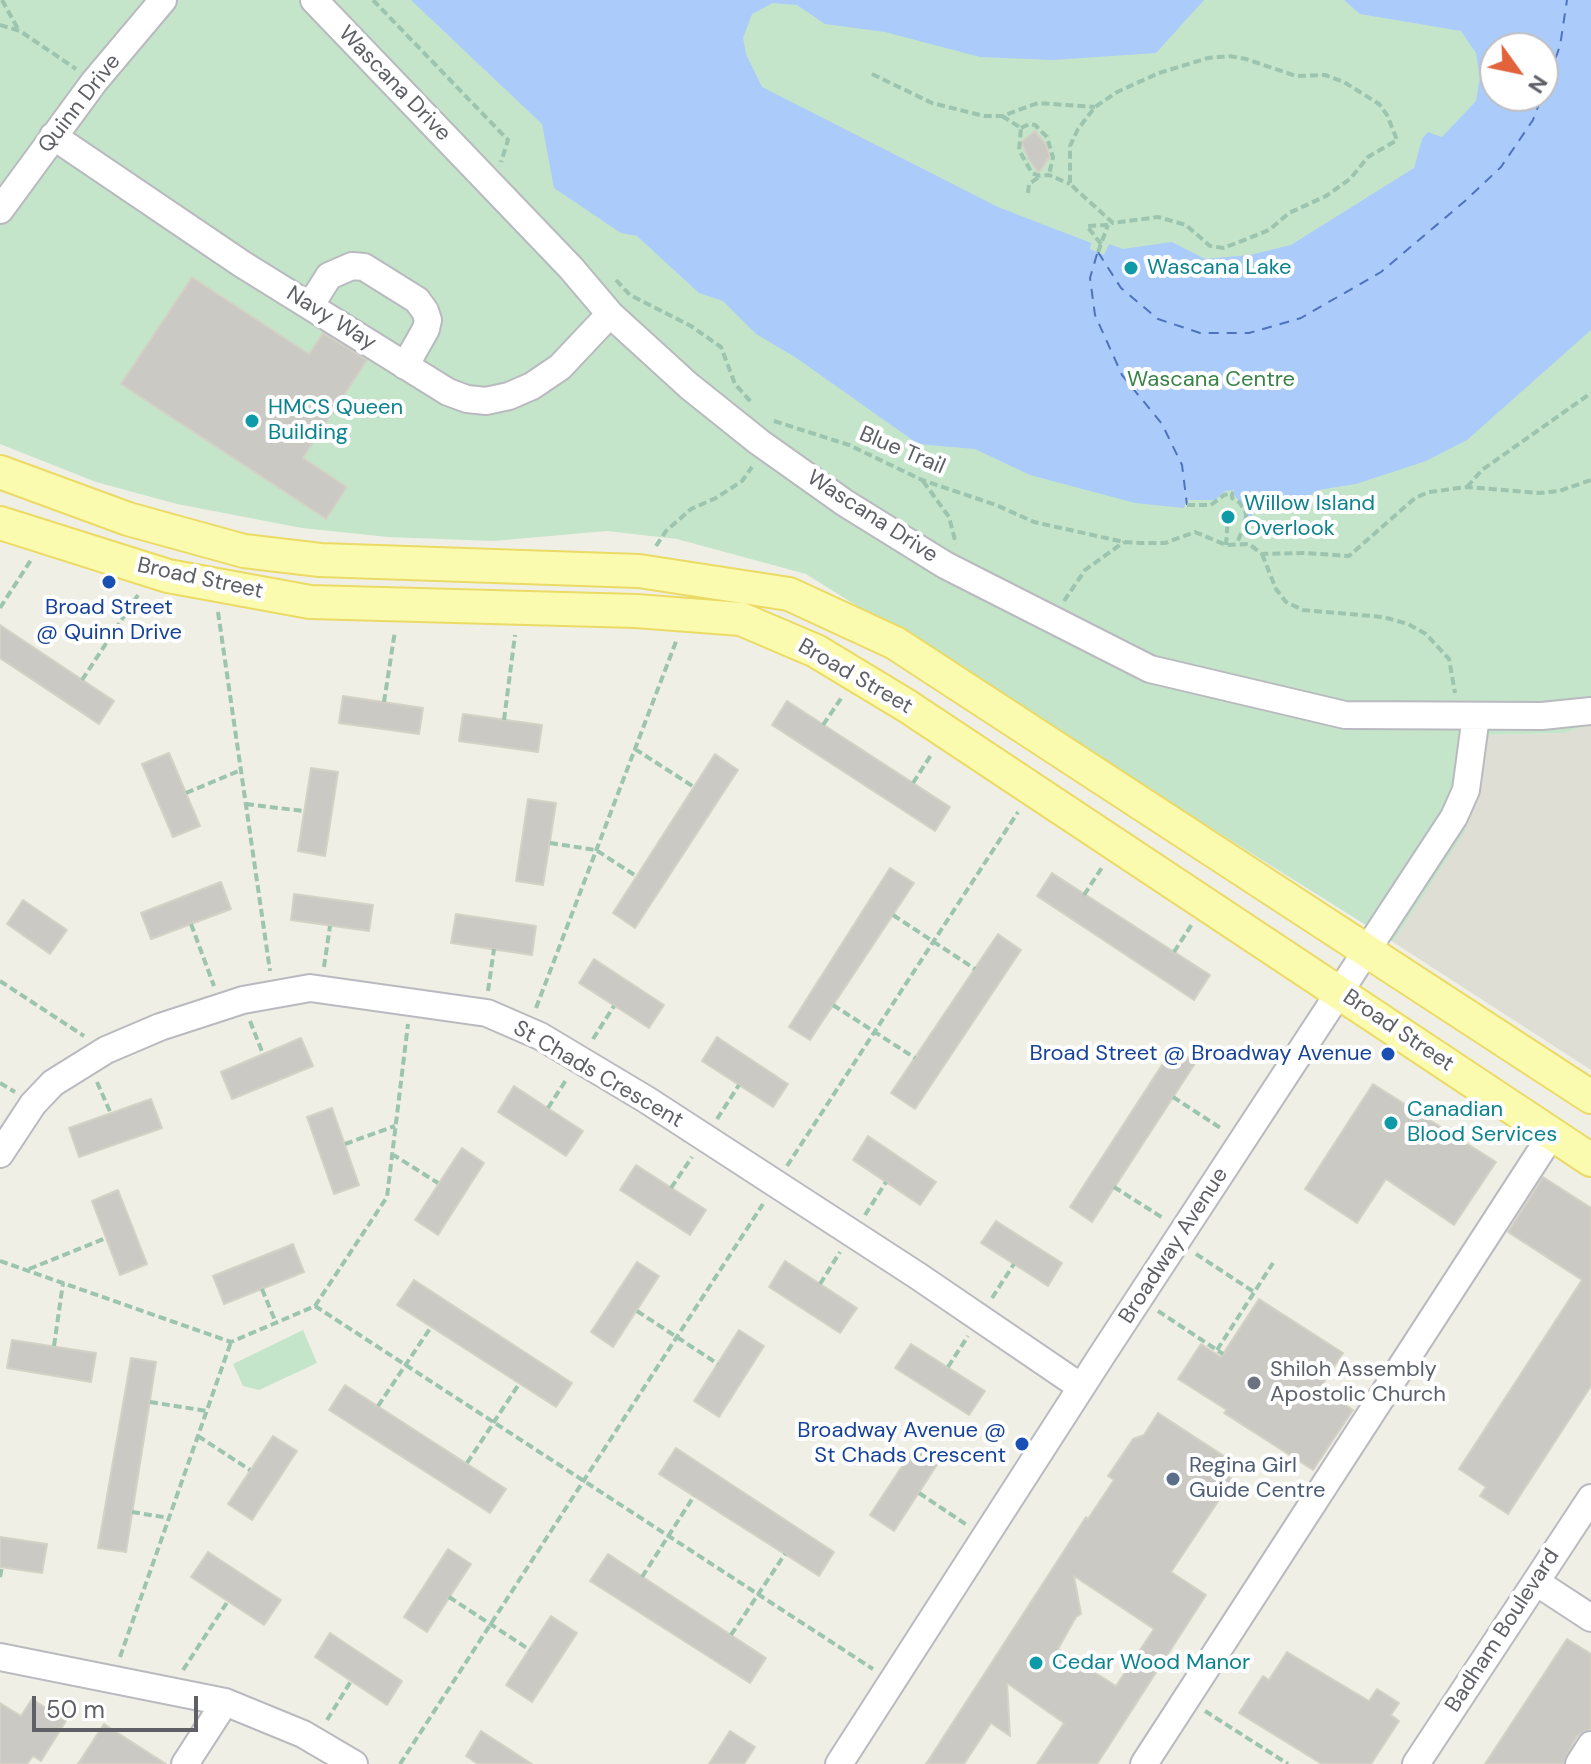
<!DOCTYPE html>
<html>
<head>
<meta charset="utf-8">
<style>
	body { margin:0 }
	#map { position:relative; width:1591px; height:1764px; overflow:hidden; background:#efefe6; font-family:"DM Sans",sans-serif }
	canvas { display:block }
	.north { position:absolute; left:1479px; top:32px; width:80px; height:80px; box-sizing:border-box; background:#fff; border:2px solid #bfbfc2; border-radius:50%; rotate:123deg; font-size:22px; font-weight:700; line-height:32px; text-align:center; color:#5e6066 }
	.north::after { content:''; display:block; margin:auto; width:28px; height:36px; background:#e1623b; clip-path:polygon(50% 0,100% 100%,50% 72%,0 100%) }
	.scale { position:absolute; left:32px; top:1696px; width:166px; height:36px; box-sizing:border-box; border:4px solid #5e6066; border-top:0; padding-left:10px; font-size:24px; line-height:28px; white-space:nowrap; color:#5e6066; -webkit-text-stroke:6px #fff; paint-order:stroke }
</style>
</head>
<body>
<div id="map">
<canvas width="1591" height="1764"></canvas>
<div class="north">N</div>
<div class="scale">50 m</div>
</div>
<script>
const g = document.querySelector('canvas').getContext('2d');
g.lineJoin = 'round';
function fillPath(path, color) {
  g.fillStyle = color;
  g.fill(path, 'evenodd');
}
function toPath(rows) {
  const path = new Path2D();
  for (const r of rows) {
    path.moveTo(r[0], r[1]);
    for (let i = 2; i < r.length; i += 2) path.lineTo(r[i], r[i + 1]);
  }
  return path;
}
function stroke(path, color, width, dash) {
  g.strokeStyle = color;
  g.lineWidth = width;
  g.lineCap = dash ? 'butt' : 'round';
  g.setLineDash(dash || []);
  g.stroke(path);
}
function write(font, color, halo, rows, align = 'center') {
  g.font = font + ' "DM Sans",sans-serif';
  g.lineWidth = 8;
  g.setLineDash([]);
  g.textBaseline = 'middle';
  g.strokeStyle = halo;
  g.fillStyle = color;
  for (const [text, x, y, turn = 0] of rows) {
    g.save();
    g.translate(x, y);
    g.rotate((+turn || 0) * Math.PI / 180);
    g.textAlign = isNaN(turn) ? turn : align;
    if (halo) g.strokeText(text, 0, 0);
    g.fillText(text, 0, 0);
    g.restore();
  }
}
fillPath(toPath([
	[1591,724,1591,1070,1393,942,1464,831,1481,735,1565,733]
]), '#dfded5');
fillPath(toPath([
	[0,0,1591,0,1591,724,1565,733,1481,735,1465,831,1393,942,806,574,677,539,607,531,493,541,388,537,302,528,177,504,96,482,0,444],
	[1495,48,1543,48,1543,96,1495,96],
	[303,1330,317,1363,259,1390,243,1386,233,1364]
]), '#c4e5ca');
fillPath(toPath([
	[411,0,1204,0,1156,53,1053,60,980,57,885,32,825,24,797,5,773,3,752,14,743,38,746,54,762,87,998,207,1091,243,1090,249,1104,255,1109,244,1123,249,1172,242,1205,259,1250,255,1291,245,1414,168,1422,139,1428,132,1442,137,1476,101,1480,77,1476,53,1461,31,1360,14,1344,0,1591,0,1591,330,1467,440,1426,461,1356,484,1318,490,1303,501,1270,510,1252,511,1252,522,1248,530,1243,527,1244,506,1234,495,1234,490,1225,491,1215,500,1187,500,1184,508,1135,503,1030,475,975,449,918,444,795,357,756,334,723,301,699,293,637,236,621,233,554,188,542,124],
	[1495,48,1543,48,1543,96,1495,96]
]), '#abcbfb');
stroke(toPath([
	[1543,92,1560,46,1567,0],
	[1098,252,1121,288,1158,319,1200,333,1249,333,1301,318,1381,272,1465,201,1501,167,1533,120,1542,96],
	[1097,254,1090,278,1095,315,1122,375,1162,424,1182,465,1187,505]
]), '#4d73be', 2, [10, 8]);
const building = toPath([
	[1035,131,1046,144,1050,156,1039,173,1029,160,1021,142,1035,131],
	[192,277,309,354,323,333,367,360,303,458,347,487,326,519,121,384,192,277],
	[0,625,114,701,99,724,0,658,0,625],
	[343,696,423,708,419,734,339,723,343,696],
	[787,701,950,807,935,831,772,725,787,701],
	[463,714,542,725,538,752,459,741,463,714],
	[169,753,200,826,173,837,142,764,169,753],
	[715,754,738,770,635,928,613,913,715,754],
	[311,768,338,772,325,856,298,851,311,768],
	[528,799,556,803,543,885,516,881,528,799],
	[890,868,914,883,810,1040,789,1027,890,868],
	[1052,873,1210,975,1194,1000,1037,896,1052,873],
	[221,882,231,909,151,939,141,913,221,882],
	[294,894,373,905,369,931,291,920,294,894],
	[23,900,67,930,50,954,7,924,23,900],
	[456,914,536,926,532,955,451,943,456,914],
	[998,934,1021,950,915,1109,891,1093,998,934],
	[594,959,664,1005,649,1028,579,983,594,959],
	[717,1037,788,1084,773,1107,702,1061,717,1037],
	[301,1038,313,1066,232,1099,221,1072,301,1038],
	[1173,1048,1196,1062,1092,1222,1070,1207,1173,1048],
	[1373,1084,1496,1162,1454,1225,1386,1179,1357,1223,1305,1189,1373,1084],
	[514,1086,583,1131,566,1156,498,1112,514,1086],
	[151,1099,162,1128,79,1157,69,1128,151,1099],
	[332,1108,359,1185,334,1194,307,1117,332,1108],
	[868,1136,936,1182,920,1205,853,1160,868,1136],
	[462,1148,484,1163,438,1235,415,1220,462,1148],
	[636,1165,706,1210,690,1235,620,1190,636,1165],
	[1543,1177,1591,1208,1591,1386,1508,1514,1480,1496,1486,1487,1459,1469,1582,1280,1508,1232,1543,1177],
	[118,1190,147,1264,120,1275,92,1201,118,1190],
	[996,1221,1062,1263,1048,1286,981,1243,996,1221],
	[293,1244,304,1272,224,1304,213,1276,293,1244],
	[785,1261,857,1308,840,1333,769,1287,785,1261],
	[637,1262,659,1276,613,1347,591,1332,637,1262],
	[414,1280,572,1383,556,1407,397,1305,414,1280],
	[1259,1299,1343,1353,1320,1388,1353,1410,1313,1470,1224,1413,1227,1410,1178,1379,1201,1344,1221,1357,1259,1299],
	[739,1330,764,1346,719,1417,694,1401,739,1330],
	[12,1340,96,1353,91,1382,7,1368,12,1340],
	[911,1344,985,1391,969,1415,895,1368,911,1344],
	[131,1358,156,1362,126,1552,98,1548,131,1358],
	[345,1385,506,1489,490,1513,329,1410,345,1385],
	[1158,1413,1227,1458,1219,1471,1233,1479,1171,1572,1206,1595,1097,1764,1037,1764,1064,1723,1007,1683,1010,1736,991,1723,964,1764,926,1764,1086,1517,1088,1519,1114,1480,1108,1476,1133,1439,1144,1435,1158,1413],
	[1074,1576,1154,1629,1116,1686,1058,1649,1076,1617,1081,1614,1074,1576],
	[273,1436,297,1451,252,1520,228,1504,273,1436],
	[916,1445,940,1460,894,1531,870,1515,916,1445],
	[676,1448,834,1552,819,1576,659,1474,676,1448],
	[0,1537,47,1544,42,1573,0,1567,0,1537],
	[448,1549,471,1564,427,1632,404,1617,448,1549],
	[208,1552,281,1600,264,1625,191,1577,208,1552],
	[608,1554,766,1658,750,1683,590,1581,608,1554],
	[551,1616,577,1633,532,1702,506,1685,551,1616],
	[330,1633,402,1681,387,1705,315,1657,330,1633],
	[1567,1639,1591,1654,1591,1729,1577,1736,1563,1764,1485,1764,1567,1639],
	[1287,1652,1369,1701,1377,1689,1399,1703,1391,1715,1399,1721,1371,1764,1322,1764,1239,1713,1263,1676,1269,1680,1287,1652],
	[32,1699,66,1721,41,1761,33,1756,27,1764,0,1764,0,1703,21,1716,32,1699],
	[104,1724,166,1764,78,1764,104,1724],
	[481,1731,532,1764,478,1764,466,1756,481,1731],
	[730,1731,755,1747,744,1764,709,1764,730,1731]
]);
fillPath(building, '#cbc9c4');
stroke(building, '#d4d2c5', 2);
const minor = toPath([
	[314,0,571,268,610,314,689,386,759,442,845,503,945,565,1150,669,1345,715,1542,716,1591,711],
	[53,136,242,264,448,392,467,399,486,401,509,396,532,386,560,367,610,314],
	[0,210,94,82,163,0],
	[310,306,329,276,352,266,364,267,417,300,425,311,428,320,426,329,405,366],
	[0,1154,33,1104,53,1083,106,1050,160,1027,243,1000,310,988,487,1013,540,1036,647,1100,918,1276,1081,1387],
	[1536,1582,1591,1618],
	[0,1657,225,1702,303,1734,354,1764],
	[185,1764,225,1702],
	[839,1764,1102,1355,1454,817,1466,790,1476,716],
	[1144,1764,1552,1134],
	[1416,1764,1591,1498],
	[1579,1764,1591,1745]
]);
const major = toPath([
	[0,472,128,519,244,551,320,560,639,571,789,594,895,643,1591,1097],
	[0,523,168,576,310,602,636,611,741,619,816,651,907,706,1591,1160]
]);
stroke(minor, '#b9babf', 30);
stroke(major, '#ebda64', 36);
stroke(toPath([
	[2,0,18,29],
	[373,0,508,140,501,162],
	[0,25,20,31,76,69],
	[1229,56,1246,59,1296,76,1325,75,1344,82,1379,104,1387,115,1397,140,1368,157,1350,179,1326,196,1289,213,1269,230,1224,248,1210,246,1186,225,1158,217,1113,223,1070,184,1070,146,1078,129,1095,107,1117,92,1159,73,1208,58,1229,56],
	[872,74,932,103,984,116,1002,116,1038,103,1095,107],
	[1002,116,1021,128,1019,150,1032,173,1040,176,1049,175,1070,184],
	[1021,128,1029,124,1035,125,1047,137,1053,157,1049,175],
	[1028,193,1029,184,1040,176],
	[1101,244,1087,226,1108,225],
	[1098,252,1108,225],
	[616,280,630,295,691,326,721,347,735,384,752,403],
	[774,421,849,445,922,480,996,505,1034,522,1124,542,1141,543,1165,543,1195,532,1226,545,1249,544,1262,554,1305,553,1349,556,1415,498,1429,492,1467,487,1539,493,1559,491,1591,480],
	[923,481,949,517,956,544],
	[1467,487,1482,470,1591,393],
	[1187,505,1211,505,1224,495,1232,493,1232,498,1240,503,1246,513,1246,521,1237,543],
	[1226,545,1228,517],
	[656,546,666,531,691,509,716,498,742,481,752,467],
	[1262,554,1276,589,1286,602,1303,610,1383,617,1408,624,1426,634,1449,659,1455,693],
	[1064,601,1085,570,1124,542],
	[0,608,31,560],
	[218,612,270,971],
	[82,680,138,595],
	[384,702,395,631],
	[504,720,515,635],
	[823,725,842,697],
	[635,749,694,787],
	[913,783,931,755],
	[186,793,241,770],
	[246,804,303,811],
	[550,843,596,850,636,876],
	[1084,895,1103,866],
	[893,915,975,969],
	[191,924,214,986],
	[1174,952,1192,924],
	[324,967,330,926],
	[0,981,84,1036],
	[488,991,494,949],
	[833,1005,915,1058],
	[536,1008,677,639],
	[250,1021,263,1054],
	[593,1039,614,1006],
	[97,1082,111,1114],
	[0,1083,15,1092],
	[1173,1097,1222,1129],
	[548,1108,566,1080],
	[717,1119,739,1085],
	[345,1144,395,1126],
	[392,1154,438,1183],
	[787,1166,1018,812],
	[1114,1187,1163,1218],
	[671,1188,692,1157],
	[865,1215,886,1182],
	[1196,1254,1254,1292],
	[0,1261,231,1342,315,1306,387,1197,408,1024],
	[29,1269,106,1238],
	[820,1284,840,1252],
	[262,1289,276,1323],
	[992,1298,1014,1264],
	[315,1306,873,1669],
	[637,1311,718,1364],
	[1158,1311,1223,1354],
	[54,1346,63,1283],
	[1217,1350,1273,1263],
	[948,1367,968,1336],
	[150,1402,207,1411],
	[378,1406,431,1327],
	[198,1436,250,1470],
	[467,1463,519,1384],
	[919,1493,967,1525],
	[132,1512,169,1518],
	[0,1577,2,1567],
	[642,1577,694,1496],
	[449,1597,530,1650],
	[731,1635,785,1554],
	[120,1657,231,1342],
	[183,1670,228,1601],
	[1205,1711,1288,1764],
	[327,1720,351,1681],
	[400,1764,763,1204]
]), '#9cc4ae', 4, [8, 4]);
stroke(minor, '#fff', 26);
stroke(major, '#fbfbb0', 32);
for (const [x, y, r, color] of [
	[1131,268,8,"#0f9aa8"],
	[252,421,8,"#0f9aa8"],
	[1228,517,8,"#0f9aa8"],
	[109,582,8,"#1a4fb4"],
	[1388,1054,8,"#1a4fb4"],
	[1391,1123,8,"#0f9aa8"],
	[1254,1383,8,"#6b7280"],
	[1022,1444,8,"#1a4fb4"],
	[1173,1479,8,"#5c6f8a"],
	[1036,1663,8,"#0f9aa8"]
]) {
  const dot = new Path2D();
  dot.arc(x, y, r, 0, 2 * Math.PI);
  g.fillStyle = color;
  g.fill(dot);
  stroke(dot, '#fff', 3);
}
write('22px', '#5e6066', '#fff', [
	["Wascana Drive",394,84,46],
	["Quinn Drive",80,104,-52],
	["Navy Way",331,319,32],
	["Blue Trail",902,451,23],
	["Wascana Drive",872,517,33],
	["Broad Street",200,579,12],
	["Broad Street",855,677,30],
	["Broad Street",1398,1031,34],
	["St Chads Crescent",598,1075,30],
	["Broadway Avenue",1174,1246,-57],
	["Badham Boulevard",1503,1631,-57]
]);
write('22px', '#0d838f', '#fff', [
	["Wascana Lake",1147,268],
	["HMCS Queen",268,408],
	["Building",268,433],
	["Willow Island",1244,504],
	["Overlook",1244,529],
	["Canadian",1407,1110],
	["Blood Services",1407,1135],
	["Cedar Wood Manor",1052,1663]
], 'left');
write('22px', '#398248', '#fff', [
	["Wascana Centre",1211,380]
]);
write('22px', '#164399', '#fff', [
	["Broad Street",109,608,"center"],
	["@ Quinn Drive",109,633,"center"],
	["Broad Street @ Broadway Avenue",1372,1054],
	["Broadway Avenue @",1006,1431],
	["St Chads Crescent",1006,1456]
], 'right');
write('22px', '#5b616d', '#fff', [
	["Shiloh Assembly",1270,1370],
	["Apostolic Church",1270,1395]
], 'left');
write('22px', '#4e5e75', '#fff', [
	["Regina Girl",1189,1466],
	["Guide Centre",1189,1491]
], 'left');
</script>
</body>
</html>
